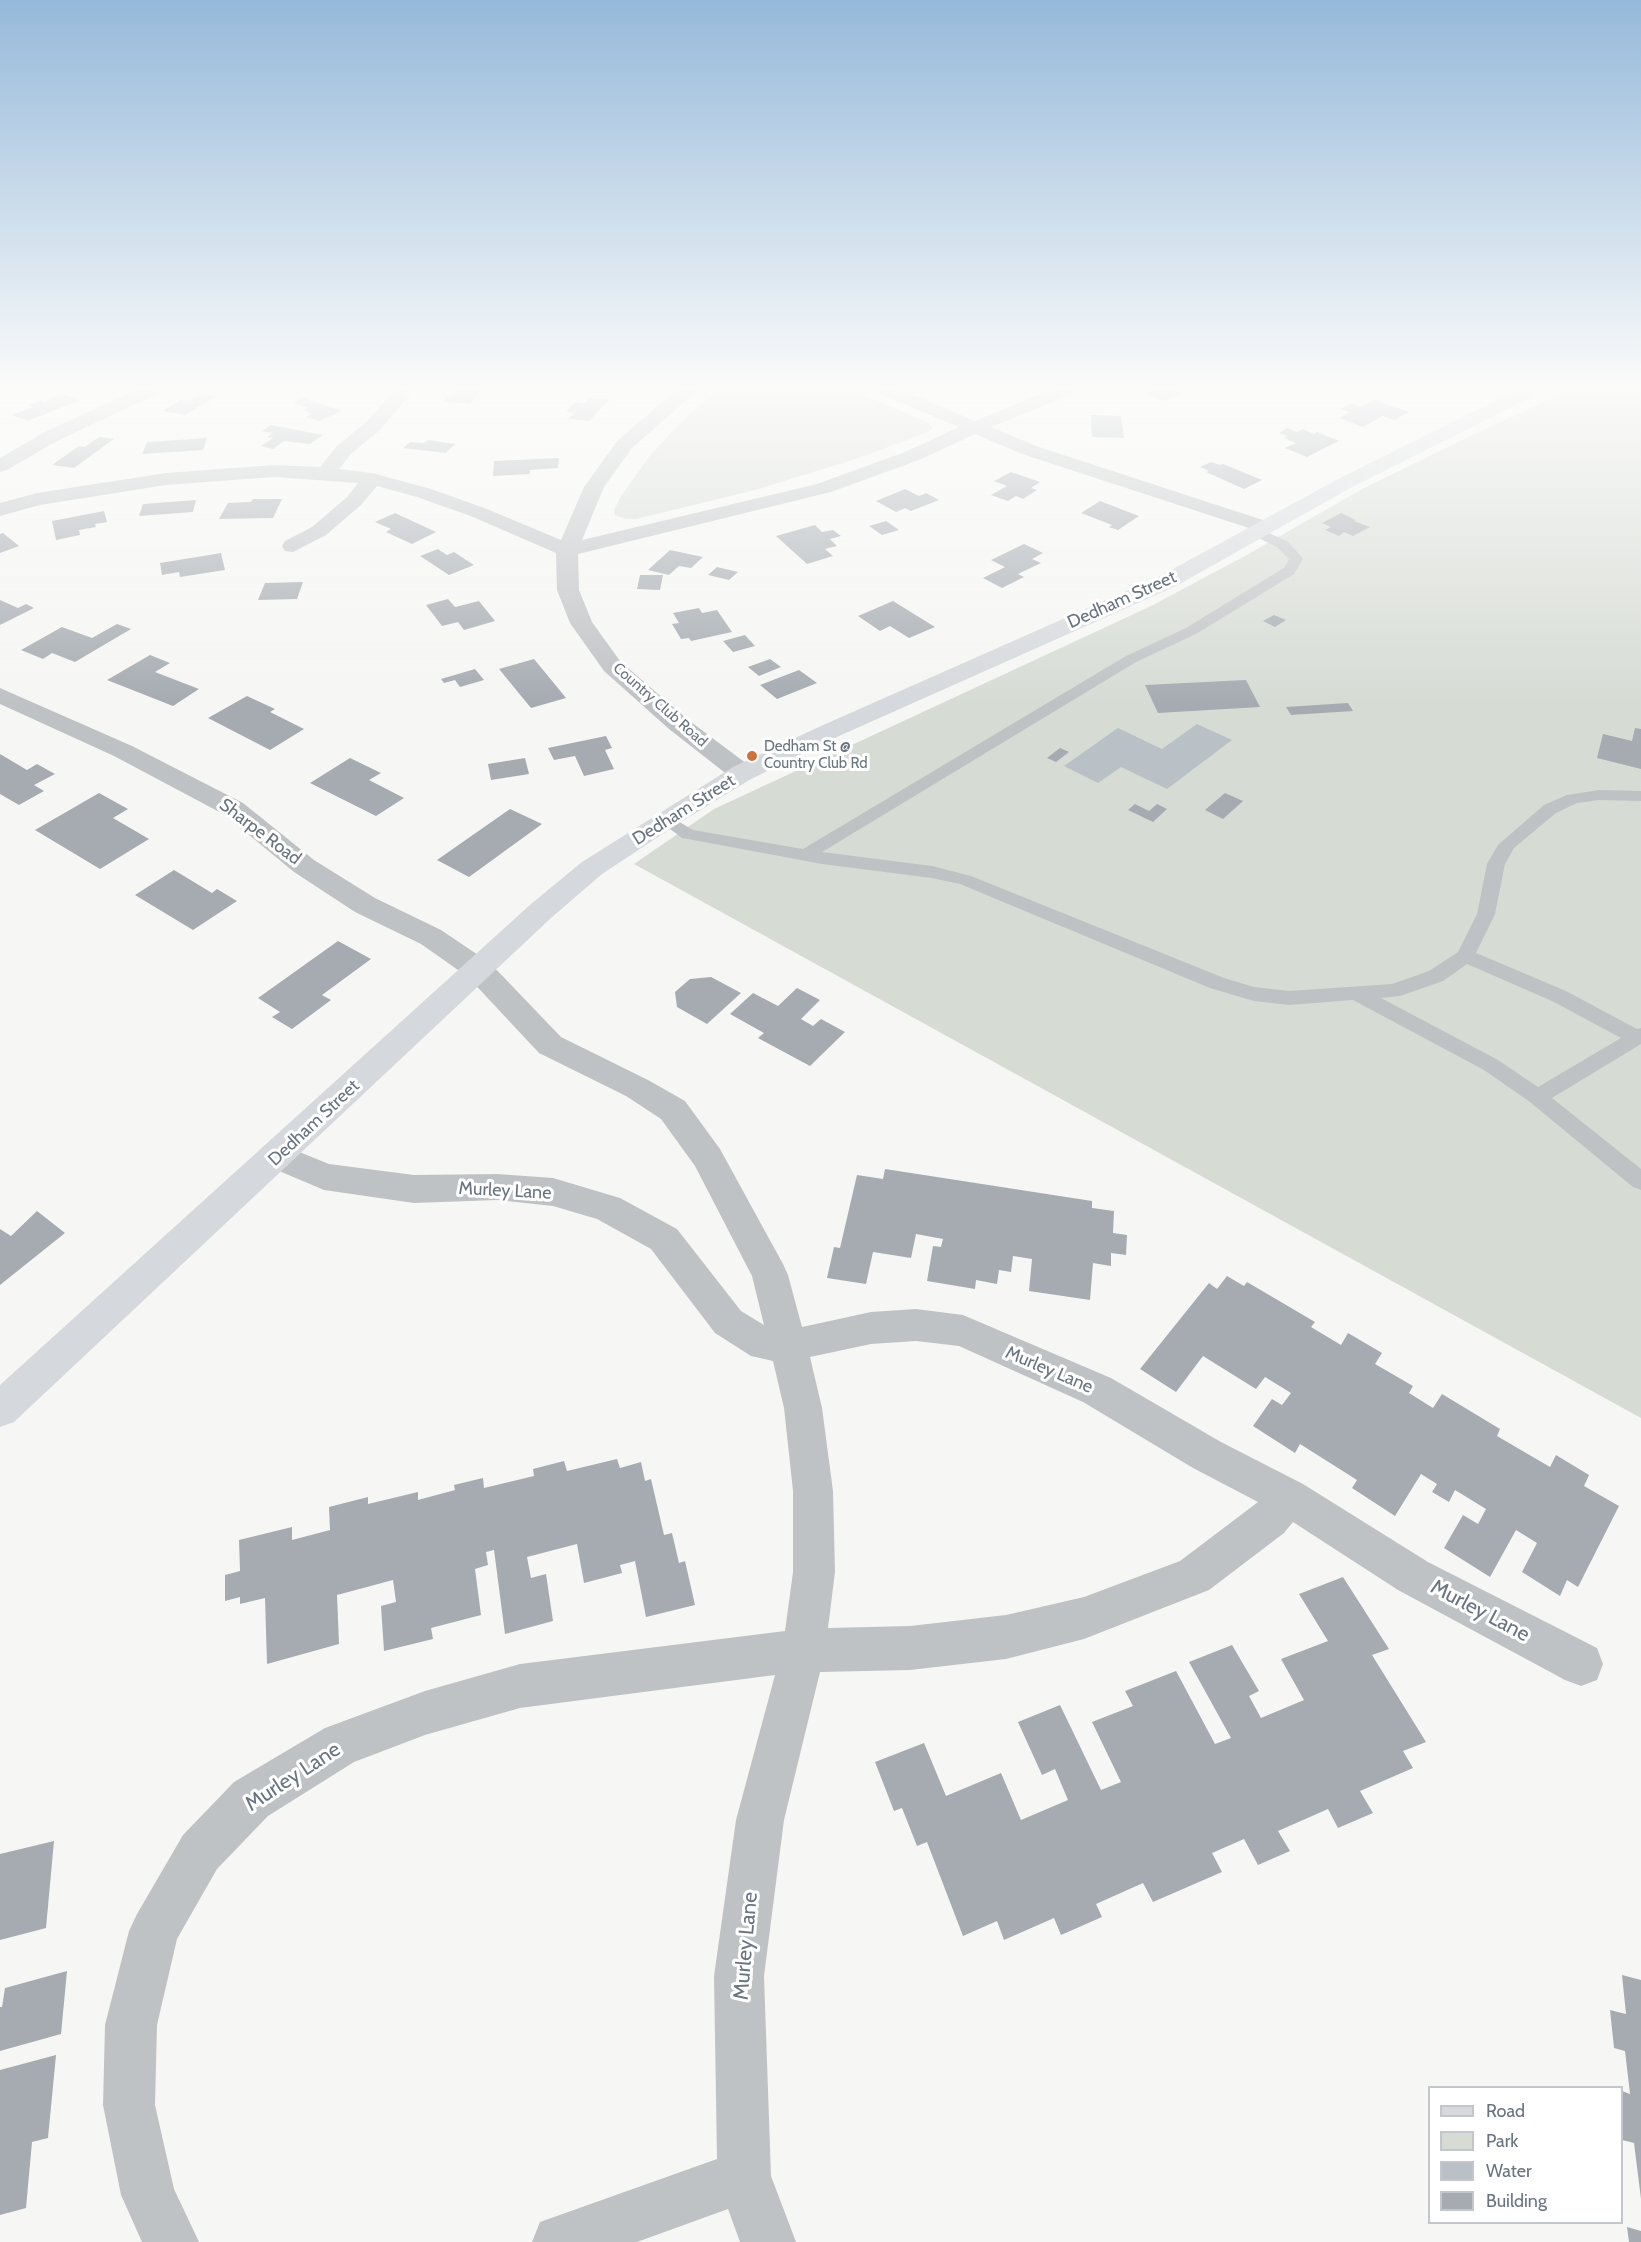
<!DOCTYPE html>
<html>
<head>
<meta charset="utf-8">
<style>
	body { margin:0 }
	#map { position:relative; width:1641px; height:2242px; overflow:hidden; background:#f6f7f4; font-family:Cabin,sans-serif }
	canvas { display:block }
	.legend { position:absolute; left:1428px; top:2086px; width:195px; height:138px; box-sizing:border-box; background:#fff; border:2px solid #c3c7cd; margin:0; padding:8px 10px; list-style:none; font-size:18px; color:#6a7481 }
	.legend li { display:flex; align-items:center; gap:12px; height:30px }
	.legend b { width:30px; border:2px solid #c3c7cd }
</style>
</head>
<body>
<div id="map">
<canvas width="1641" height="2242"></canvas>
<ul class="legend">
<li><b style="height:8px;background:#d5d8dc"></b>Road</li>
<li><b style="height:16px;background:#d6dbd4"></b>Park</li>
<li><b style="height:16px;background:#b9c0c6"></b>Water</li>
<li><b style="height:16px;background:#a5abb1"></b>Building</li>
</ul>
</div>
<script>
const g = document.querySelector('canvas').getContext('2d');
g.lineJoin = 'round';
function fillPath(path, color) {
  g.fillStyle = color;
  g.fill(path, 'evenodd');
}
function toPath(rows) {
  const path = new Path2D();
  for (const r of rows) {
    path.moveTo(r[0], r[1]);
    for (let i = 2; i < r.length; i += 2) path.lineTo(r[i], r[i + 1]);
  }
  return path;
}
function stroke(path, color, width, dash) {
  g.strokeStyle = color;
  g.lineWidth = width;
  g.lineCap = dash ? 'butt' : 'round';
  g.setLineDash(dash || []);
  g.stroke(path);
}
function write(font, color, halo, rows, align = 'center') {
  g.font = font + ' Cabin,sans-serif';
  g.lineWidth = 6;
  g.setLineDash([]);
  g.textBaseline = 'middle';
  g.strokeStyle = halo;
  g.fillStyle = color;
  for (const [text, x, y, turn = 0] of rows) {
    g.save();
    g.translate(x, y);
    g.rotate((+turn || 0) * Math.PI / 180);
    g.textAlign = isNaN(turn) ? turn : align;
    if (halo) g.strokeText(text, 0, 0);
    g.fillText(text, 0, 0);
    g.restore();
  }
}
fillPath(toPath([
	[719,390,852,390,929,423,933,428,928,432,859,458,755,490,636,519,625,519,615,515,614,510,621,496,651,454,685,418],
	[1571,390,1641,390,1641,1418,634,864,714,809,1151,606,1245,556,1364,488,1487,428]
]), '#d6dbd4');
fillPath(toPath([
	[1197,724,1232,740,1167,789,1121,767,1098,783,1064,766,1118,728,1162,749]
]), '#b9c0c6');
fillPath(toPath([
	[453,390,481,390,470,404,444,402],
	[1154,390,1186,390,1165,401,1146,394],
	[62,393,80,400,28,421,12,415,33,407,29,405,41,400,45,402],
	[205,394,217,396,185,415,163,411,181,400,186,401],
	[304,398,342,411,319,421,305,417,312,414,303,410,308,408,293,403],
	[589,398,609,400,589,421,568,419,574,413,566,411,576,402,584,403],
	[1375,400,1409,412,1394,420,1383,416,1363,427,1339,418,1350,412,1340,409,1351,403,1360,407],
	[1091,415,1121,416,1124,438,1092,437],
	[271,425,323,435,310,444,284,441,273,449,261,446,273,438,267,437,273,433,262,431],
	[1287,428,1297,432,1303,429,1314,434,1317,432,1339,441,1307,457,1285,448,1296,443,1284,438,1288,436,1279,433],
	[99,437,114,439,74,468,52,465,79,446,85,447],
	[207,438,203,450,142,454,147,442],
	[428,440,455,444,446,453,403,448,410,442,424,443],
	[559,458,558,468,530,470,530,474,493,476,494,461],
	[1211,462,1220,465,1223,464,1262,480,1244,489,1206,472,1209,471,1200,467],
	[1011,472,1040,482,1031,488,1037,490,1023,499,1016,496,1008,501,991,495,1007,486,994,481],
	[905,489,919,496,926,493,939,500,911,511,905,508,896,512,876,501],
	[253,499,282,499,273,518,219,519,228,503,251,502],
	[196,500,193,512,139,516,143,504],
	[1100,501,1139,516,1118,530,1109,527,1112,525,1081,513],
	[104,511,107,522,95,524,96,527,79,530,80,535,56,540,52,521],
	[395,513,436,532,412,544,386,532,391,529,375,522],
	[1341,513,1356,520,1354,521,1370,527,1353,536,1344,532,1339,536,1325,530,1331,527,1322,523],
	[886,521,899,530,882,535,869,526],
	[815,525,822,532,833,530,841,536,830,539,837,546,825,549,833,556,807,564,776,536],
	[3,533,19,546,0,553,0,534],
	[1024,544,1043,553,1032,559,1041,563,1018,574,1024,577,1002,588,983,578,1005,567,991,560],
	[438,549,447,555,454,552,474,565,449,575,420,556],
	[670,550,703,557,691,568,679,566,669,575,648,570],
	[221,553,225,570,180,577,179,572,162,575,160,563],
	[717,567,738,572,729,580,708,575],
	[640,575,663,575,660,590,637,589],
	[303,582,297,599,258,600,265,583],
	[448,599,455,607,479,601,495,621,464,630,458,622,442,626,426,605],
	[0,600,18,608,26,604,34,608,0,625],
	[893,601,935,627,909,638,890,626,880,631,858,616],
	[699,608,702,613,717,610,732,632,691,641,689,638,681,639,672,624,679,623,673,613],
	[1274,615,1286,620,1275,627,1263,621],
	[117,624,131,629,75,662,52,653,43,659,21,650,62,627,92,638],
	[745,635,755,646,733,652,723,641],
	[150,655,170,663,155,672,199,689,173,706,107,680],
	[534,659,553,682,566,698,531,708,499,669],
	[770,659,781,667,759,676,748,667],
	[475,669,484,680,460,687,455,680,444,683,441,679],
	[799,670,817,683,777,699,760,685],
	[1246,680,1260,707,1158,713,1145,685],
	[247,696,275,709,270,712,304,729,270,750,208,718],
	[1348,703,1353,711,1291,715,1286,707],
	[1635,728,1641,729,1641,769,1597,758,1603,734,1632,741],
	[606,736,612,748,605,750,614,769,584,776,575,756,554,760,548,748],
	[1060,748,1069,752,1056,762,1047,758],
	[0,754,27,770,37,764,55,774,34,785,44,791,19,805,0,794],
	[350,758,381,773,369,780,404,798,376,816,310,783],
	[525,758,529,774,491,780,488,764],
	[99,793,128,809,113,818,149,839,100,869,35,830],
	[1225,793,1243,801,1223,819,1205,810],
	[1135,804,1149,811,1157,804,1167,809,1153,822,1128,810],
	[510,809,542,824,469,877,437,860],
	[174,870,212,893,217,889,237,901,193,930,135,895],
	[338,941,371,959,322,995,331,1000,292,1029,272,1017,280,1012,258,998],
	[711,977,741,993,707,1024,677,1007,675,992,690,979],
	[797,988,820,1000,801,1019,813,1026,821,1019,845,1032,810,1066,758,1038,764,1033,730,1014,753,993,778,1006],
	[885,1169,1092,1201,1092,1208,1114,1211,1113,1233,1127,1235,1126,1255,1111,1253,1111,1266,1093,1263,1090,1300,1029,1291,1032,1259,1013,1256,1011,1272,999,1270,997,1284,976,1280,975,1289,927,1281,933,1246,941,1247,943,1239,916,1234,911,1258,873,1252,866,1284,827,1278,834,1247,840,1248,857,1175,883,1179],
	[37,1211,65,1233,0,1285,0,1229,11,1236],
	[1227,1276,1244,1286,1247,1282,1315,1322,1311,1327,1341,1345,1348,1333,1382,1353,1375,1364,1413,1386,1409,1393,1433,1408,1442,1394,1500,1429,1497,1436,1550,1467,1556,1455,1589,1475,1584,1486,1619,1506,1578,1587,1567,1580,1560,1596,1522,1572,1537,1543,1516,1530,1490,1577,1444,1548,1463,1515,1478,1524,1486,1509,1455,1490,1449,1502,1432,1492,1437,1484,1421,1474,1395,1516,1352,1488,1357,1480,1300,1444,1295,1453,1253,1426,1272,1399,1282,1405,1291,1393,1265,1377,1256,1389,1203,1356,1176,1392,1140,1369,1209,1283,1217,1289],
	[617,1459,620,1468,641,1462,645,1481,651,1479,664,1535,672,1533,679,1563,685,1561,695,1605,646,1617,635,1561,620,1565,622,1573,584,1583,577,1544,527,1557,531,1578,546,1574,553,1621,505,1634,494,1550,486,1552,488,1565,475,1569,481,1615,431,1628,433,1639,384,1651,381,1606,396,1602,393,1580,337,1595,339,1644,267,1664,265,1598,240,1604,240,1597,225,1601,225,1575,240,1571,239,1540,292,1527,292,1540,330,1530,329,1507,368,1497,368,1504,418,1492,418,1500,455,1490,454,1485,483,1478,484,1488,534,1476,533,1469,564,1461,567,1471],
	[1343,1577,1389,1649,1372,1655,1426,1742,1403,1751,1413,1768,1360,1791,1373,1813,1338,1828,1328,1809,1278,1831,1290,1851,1258,1865,1244,1839,1212,1853,1222,1872,1153,1902,1143,1883,1096,1904,1102,1917,1061,1935,1054,1918,1004,1940,997,1921,963,1936,927,1842,917,1846,902,1808,894,1811,875,1762,924,1743,946,1796,1001,1773,1021,1820,1068,1800,1055,1769,1042,1775,1018,1722,1060,1705,1101,1790,1121,1782,1092,1722,1133,1706,1125,1691,1176,1671,1215,1744,1231,1738,1189,1662,1232,1645,1259,1691,1249,1696,1261,1718,1304,1700,1281,1659,1328,1641,1299,1594],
	[54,1841,46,1928,0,1940,0,1854],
	[67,1971,61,2034,0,2051,0,2007,2,2007,5,1988],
	[1622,1975,1641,1980,1641,2199,1634,2143,1622,2140,1622,2091,1630,2094,1625,2051,1614,2048,1610,2010,1626,2014],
	[56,2055,48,2138,32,2142,26,2208,0,2215,0,2070],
	[1627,2227,1641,2231,1641,2242,1629,2242]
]), '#a5abb1');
fillPath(toPath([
	[1257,528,1287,541,1301,556,1303,559,1294,574,1196,634,1136,662,822,852,932,866,971,876,1224,978,1254,987,1289,991,1392,984,1429,971,1458,952,1477,914,1487,864,1498,845,1544,805,1567,795,1599,790,1641,791,1641,801,1599,800,1577,803,1556,813,1514,848,1505,864,1495,914,1476,953,1566,991,1637,1029,1641,1028,1641,1044,1552,1098,1641,1169,1641,1190,1633,1187,1530,1102,1484,1070,1353,1000,1289,1005,1254,1001,1210,988,960,884,932,878,822,864,688,839,682,838,657,819,660,815,666,814,693,830,803,849,1126,656,1186,628,1284,568,1289,559,1277,547,1252,535,1250,532,1257,528],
	[1467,964,1552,1001,1621,1038,1538,1087,1498,1060,1381,998,1400,996,1443,981,1467,964]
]), '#bfc2c5');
fillPath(toPath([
	[136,390,160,390,157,394,59,440,7,470,0,472,0,458,45,432,136,390],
	[395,390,414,390,380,430,351,454,339,469,372,473,431,489,487,509,561,540,584,487,618,440,677,390,698,390,632,448,604,487,582,540,817,484,905,452,959,427,879,394,876,390,901,390,975,421,1051,390,1076,390,1073,394,991,427,1036,446,1272,523,1276,527,1272,531,1265,533,1258,531,1022,454,975,434,919,460,831,492,578,554,579,590,592,622,620,661,687,719,751,767,755,773,751,779,742,781,733,779,669,729,604,671,570,623,557,590,556,553,473,517,417,497,377,486,361,505,326,535,293,552,285,551,282,546,285,541,312,527,347,497,358,483,274,477,166,485,40,505,0,516,0,503,37,493,166,473,274,465,320,467,337,446,366,422,395,390],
	[0,688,132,746,243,803,314,860,375,898,441,930,490,963,561,1037,648,1080,685,1101,720,1149,783,1264,788,1275,802,1327,871,1312,916,1309,963,1315,1111,1378,1221,1442,1303,1484,1428,1562,1597,1648,1603,1664,1597,1680,1581,1686,1565,1680,1398,1590,1293,1522,1284,1533,1209,1590,1084,1639,1006,1659,910,1670,820,1672,784,1820,764,1976,771,2176,796,2242,740,2242,728,2209,637,2242,532,2242,540,2222,717,2159,714,1976,736,1820,775,1675,520,1708,425,1735,354,1762,268,1816,217,1869,177,1939,157,2025,155,2105,174,2189,199,2242,142,2242,121,2195,103,2105,105,2025,129,1931,137,1914,183,1835,234,1782,325,1728,425,1691,520,1664,785,1631,793,1572,793,1491,784,1408,773,1361,751,1356,715,1333,651,1249,597,1219,553,1206,497,1200,414,1203,324,1190,265,1165,260,1156,265,1147,277,1143,329,1164,414,1175,497,1174,553,1178,620,1198,677,1229,741,1311,764,1325,752,1276,695,1166,661,1119,626,1096,539,1053,468,977,421,944,355,912,294,872,225,815,114,756,0,704,0,688],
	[916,1341,959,1346,1083,1402,1193,1468,1258,1502,1180,1561,1084,1597,1006,1615,910,1626,828,1628,835,1572,833,1491,822,1408,810,1357,871,1344,916,1341]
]), '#bfc2c5');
fillPath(toPath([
	[1517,390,1541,390,1538,394,1354,486,1176,586,839,736,751,779,676,825,602,874,551,918,14,1422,0,1427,0,1385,531,904,582,862,733,767,821,726,1160,576,1340,478,1517,390]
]), '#d5d8dc');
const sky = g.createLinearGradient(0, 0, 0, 704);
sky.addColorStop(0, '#95b9da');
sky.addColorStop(0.55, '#fbfbfa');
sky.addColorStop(1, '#fbfbfa00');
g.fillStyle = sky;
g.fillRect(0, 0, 1641, 704);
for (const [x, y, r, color] of [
	[752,756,6,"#cd723f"]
]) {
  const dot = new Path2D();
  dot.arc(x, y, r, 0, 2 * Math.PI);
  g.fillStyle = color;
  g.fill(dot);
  stroke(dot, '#fff', 2);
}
write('15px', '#6a7481', '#fff', [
	["Country Club Road",660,705,41]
]);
write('15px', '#6a7481', '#fff', [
	["Dedham St @",764,747],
	["Country Club Rd",764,764]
], 'left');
write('18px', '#6a7481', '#fff', [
	["Dedham Street",1122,600,-24],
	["Dedham Street",684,810,-32],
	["Sharpe Road",260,832,37],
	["Dedham Street",314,1123,-43],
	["Murley Lane",505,1191,3],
	["Murley Lane",1049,1370,23]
]);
write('21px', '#6a7481', '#fff', [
	["Murley Lane",1480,1611,28],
	["Murley Lane",293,1777,-33],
	["Murley Lane",746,1946,-85]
]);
</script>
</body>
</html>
